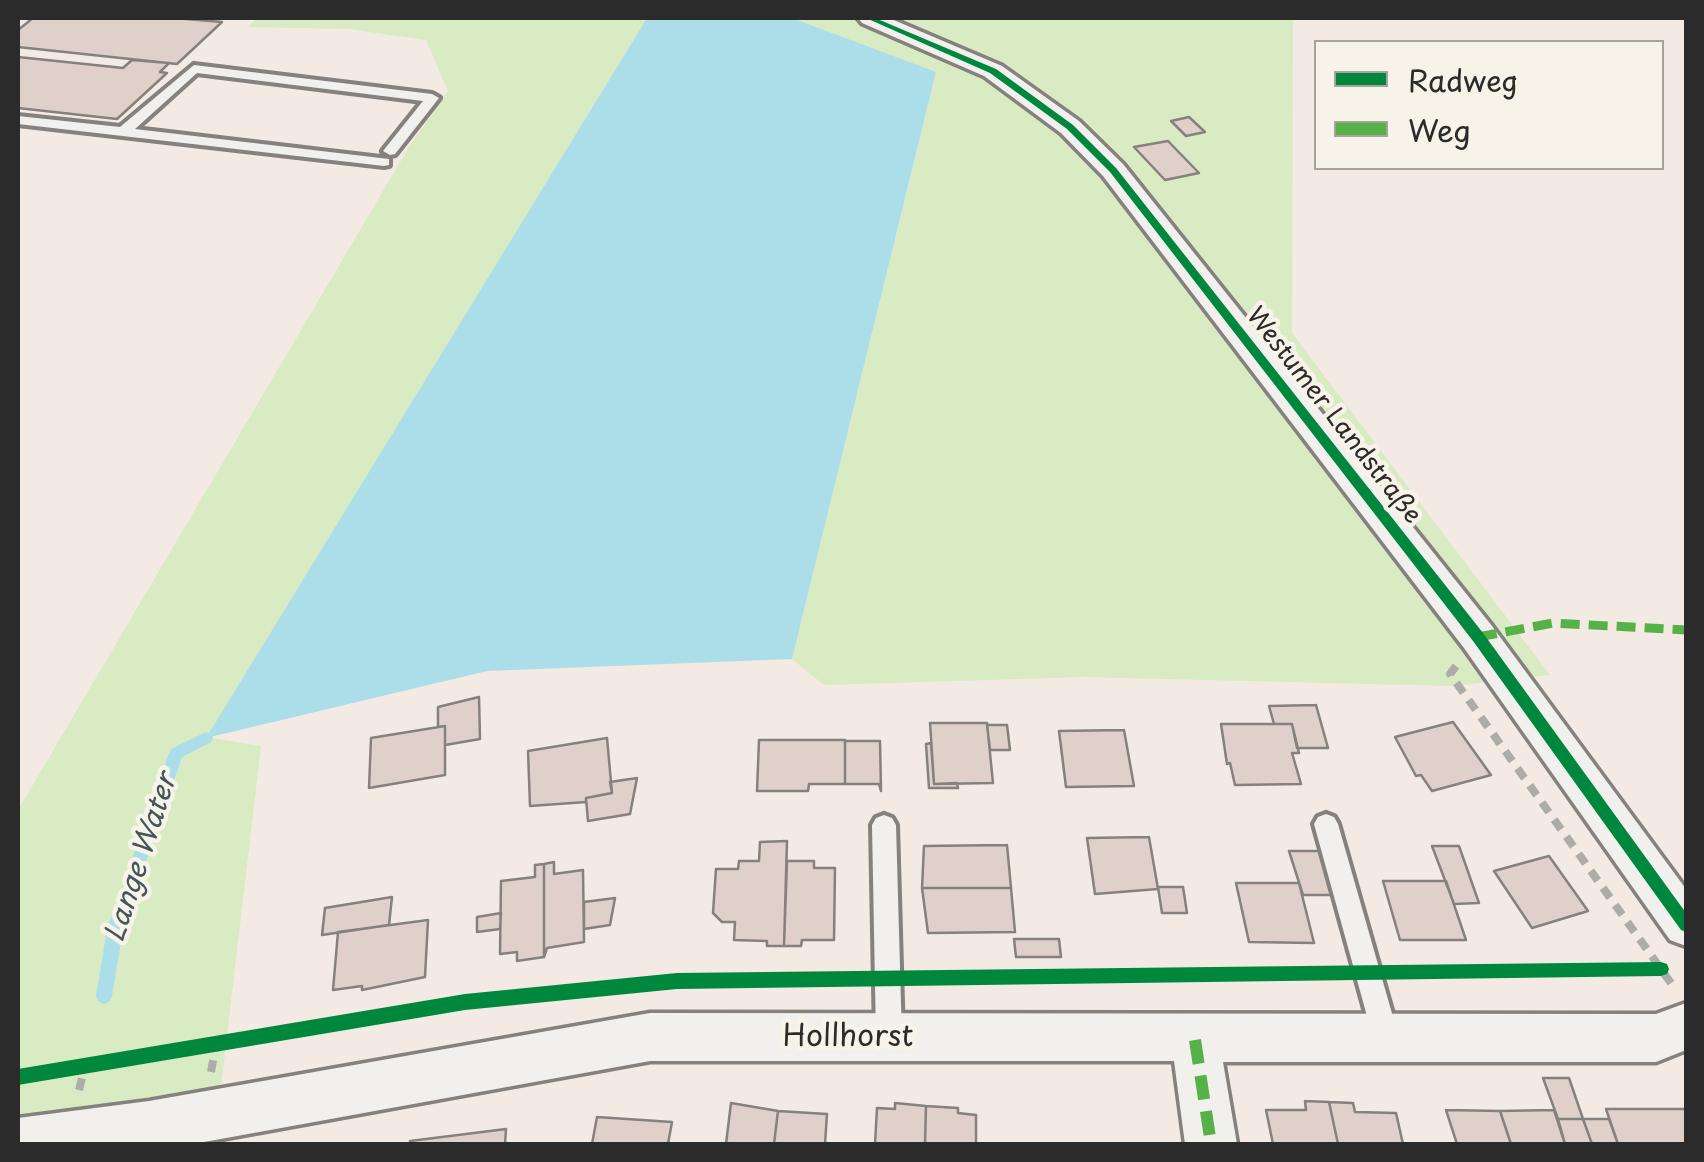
<!DOCTYPE html>
<html>
<head>
<meta charset="utf-8">
<style>
	body { margin:0 }
	#map { position:relative; width:1704px; height:1162px; overflow:hidden; background:#f2eae3; font-family:"Playpen Sans",sans-serif }
	canvas { display:block }
	.frame { position:absolute; inset:0; border:20px solid #2b2b2b; pointer-events:none }
	.legend { position:absolute; left:1314px; top:40px; width:350px; height:130px; box-sizing:border-box; background:#f7f3e8; border:2px solid #a5a39c; margin:0; padding:12px 18px; list-style:none; font-size:30px; color:#2b2b2b }
	.legend li { display:flex; align-items:center; gap:20px; height:50px }
	.legend b { width:50px; border:2px solid #a5a39c }
</style>
</head>
<body>
<div id="map">
<canvas width="1704" height="1162"></canvas>
<div class="frame"></div>
<ul class="legend">
<li><b style="height:12px;background:#00873e"></b>Radweg</li>
<li><b style="height:12px;background:#56b246"></b>Weg</li>
</ul>
</div>
<script>
const g = document.querySelector('canvas').getContext('2d');
g.lineJoin = 'round';
function fillPath(path, color) {
  g.fillStyle = color;
  g.fill(path, 'evenodd');
}
function toPath(rows) {
  const path = new Path2D();
  for (const r of rows) {
    path.moveTo(r[0], r[1]);
    for (let i = 2; i < r.length; i += 2) path.lineTo(r[i], r[i + 1]);
  }
  return path;
}
function stroke(path, color, width, dash) {
  g.strokeStyle = color;
  g.lineWidth = width;
  g.lineCap = dash ? 'butt' : 'round';
  g.setLineDash(dash || []);
  g.stroke(path);
}
function write(font, color, halo, rows, align = 'center') {
  g.font = font + ' "Playpen Sans",sans-serif';
  g.lineWidth = 9;
  g.setLineDash([]);
  g.textBaseline = 'middle';
  g.strokeStyle = halo;
  g.fillStyle = color;
  for (const [text, x, y, turn = 0] of rows) {
    g.save();
    g.translate(x, y);
    g.rotate((+turn || 0) * Math.PI / 180);
    g.textAlign = isNaN(turn) ? turn : align;
    if (halo) g.strokeText(text, 0, 0);
    g.fillText(text, 0, 0);
    g.restore();
  }
}
fillPath(toPath([
	[257,18,647,18,207,737,261,746,220,1095,18,1120,18,810,409,147,448,91,426,40,349,29,248,27],
	[792,18,1293,18,1292,333,1550,675,1452,686,1084,677,824,685,792,659,936,73]
]), '#d8ebc3');
fillPath(toPath([
	[647,18,792,18,936,72,792,659,487,671,206,738]
]), '#abdee9');
fillPath(toPath([
	[206,732,211,734,213,738,211,742,182,757,123,929,112,996,110,1001,104,1004,98,1001,96,996,107,929,169,753,171,749,206,732]
]), '#abdee9');
const building = toPath([
	[33,18,174,18,222,22,177,64,18,47,18,30,33,18],
	[18,57,123,68,132,60,169,63,160,72,167,73,117,119,18,108,18,57],
	[1189,117,1205,132,1186,136,1171,121,1189,117],
	[1168,141,1199,173,1165,180,1134,147,1168,141],
	[479,697,480,739,445,745,445,726,438,727,438,707,479,697],
	[1316,705,1328,748,1297,748,1292,724,1274,724,1269,706,1316,705],
	[1453,722,1491,775,1432,791,1421,775,1416,776,1395,737,1453,722],
	[930,723,987,723,993,783,934,784,930,723],
	[1221,724,1292,724,1299,753,1292,753,1301,784,1235,785,1230,763,1227,764,1221,724],
	[987,725,1007,725,1010,750,990,750,987,725],
	[445,726,445,775,369,788,371,738,445,726],
	[1124,730,1134,786,1066,787,1059,731,1124,730],
	[607,738,612,793,586,798,586,802,530,806,528,751,607,738],
	[759,740,845,740,845,784,809,784,808,791,757,791,759,740],
	[845,741,880,741,881,791,879,784,845,784,845,741],
	[931,743,934,784,957,783,958,788,929,788,926,744,931,743],
	[637,778,630,814,588,821,586,798,612,793,610,782,637,778],
	[1149,837,1158,889,1095,894,1087,838,1149,837],
	[787,841,784,946,767,946,767,941,734,940,735,922,722,922,713,913,716,869,738,869,739,861,759,861,760,842,787,841],
	[1007,845,1011,888,922,888,924,846,1007,845],
	[1432,846,1459,846,1479,903,1454,904,1432,846],
	[1289,851,1319,851,1331,895,1303,895,1289,851],
	[1549,856,1588,911,1532,928,1494,871,1549,856],
	[787,861,814,861,814,868,835,868,834,940,802,940,801,946,784,946,787,861],
	[554,862,554,874,583,870,584,942,547,948,544,957,544,864,554,862],
	[544,864,544,957,517,961,517,952,500,954,501,881,535,877,535,865,544,864],
	[1383,881,1446,881,1466,940,1400,940,1383,881],
	[1236,883,1299,883,1314,943,1249,942,1236,883],
	[1158,887,1183,887,1187,913,1162,913,1158,887],
	[922,888,1011,888,1015,932,928,933,922,888],
	[392,897,389,925,322,935,325,908,392,897],
	[615,898,610,925,584,929,584,902,615,898],
	[501,913,500,929,477,932,477,917,501,913],
	[428,920,425,977,362,990,362,986,333,990,338,932,428,920],
	[1014,939,1059,939,1061,957,1016,957,1014,939],
	[1543,1078,1569,1078,1583,1119,1558,1119,1543,1078],
	[1305,1101,1329,1102,1338,1144,1273,1144,1266,1110,1306,1110,1305,1101],
	[1329,1102,1353,1103,1355,1112,1396,1113,1403,1144,1338,1144,1329,1102],
	[731,1103,778,1111,774,1144,726,1144,731,1103],
	[895,1103,926,1106,925,1144,875,1144,877,1108,895,1109,895,1103],
	[926,1106,958,1108,958,1113,976,1115,976,1144,925,1144,926,1106],
	[1606,1109,1686,1109,1686,1144,1618,1144,1606,1109],
	[1446,1110,1500,1111,1511,1144,1457,1144,1446,1110],
	[1554,1110,1565,1144,1511,1144,1500,1111,1554,1110],
	[778,1111,827,1114,825,1144,774,1144,778,1111],
	[597,1117,672,1122,668,1144,592,1144,597,1117],
	[1558,1119,1583,1119,1592,1144,1565,1144,1558,1119],
	[1583,1119,1609,1119,1618,1144,1592,1144,1583,1119],
	[506,1129,505,1144,410,1144,410,1141,506,1129]
]);
fillPath(building, '#dfd1ca');
stroke(building, '#85817e', 2.5);
const lane = toPath([
	[194,65,432,94,439,98,395,154,390,155,383,151,423,101,197,73,135,129,389,159,389,165,384,166,18,124,18,116,120,127,194,65],
	[1326,814,1334,817,1338,824,1399,1038,1395,1047,1386,1051,1377,1047,1373,1038,1314,824,1318,817,1326,814],
	[884,815,892,818,896,825,902,1038,898,1047,889,1051,880,1047,876,1038,872,825,876,818,884,815]
]);
const street = toPath([
	[858,18,889,18,1002,66,1079,121,1123,164,1492,626,1686,889,1686,946,1670,940,1464,648,1103,176,1061,133,984,76,862,23,858,18],
	[1686,1003,1686,1050,1656,1062,1223,1062,1237,1144,1185,1144,1174,1061,650,1061,193,1144,18,1144,18,1118,149,1101,650,1013,1656,1014,1686,1003]
]);
stroke(lane, '#85817e', 8);
stroke(street, '#85817e', 7);
stroke(toPath([
	[1456,666,1450,674,1676,990],
	[1401,973,1661,969],
	[916,977,1339,973],
	[211,1072,216,1044],
	[18,1077,465,1002,677,981,859,978],
	[79,1090,85,1066]
]), '#aeaca9', 8, [12, 9]);
fillPath(lane, '#f2f0ec');
fillPath(street, '#f2f0ec');
stroke(toPath([
	[1478,637,1553,623,1686,630]
]), '#56b246', 9, [19, 9]);
stroke(toPath([
	[1195,1040,1211,1144]
]), '#56b246', 12, [24, 12]);
fillPath(toPath([
	[866,18,875,18,996,69,1073,125,1116,168,1483,633,1686,913,1686,932,1681,930,1473,641,1110,172,1067,129,990,73,866,18],
	[1661,962,1667,964,1669,969,1667,974,1661,976,677,989,465,1010,18,1085,18,1069,465,994,677,973,1661,962]
]), '#00873e');
write('25px', '#2b2b2b', '#f7f3e8', [
	["Westumer Landstraße",1333,416,52]
]);
write('italic 28px', '#43565b', '#f7f3e8', [
	["Lange Water",142,858,-72]
]);
write('30px', '#2b2b2b', '#f7f3e8', [
	["Hollhorst",848,1038]
]);
</script>
</body>
</html>
